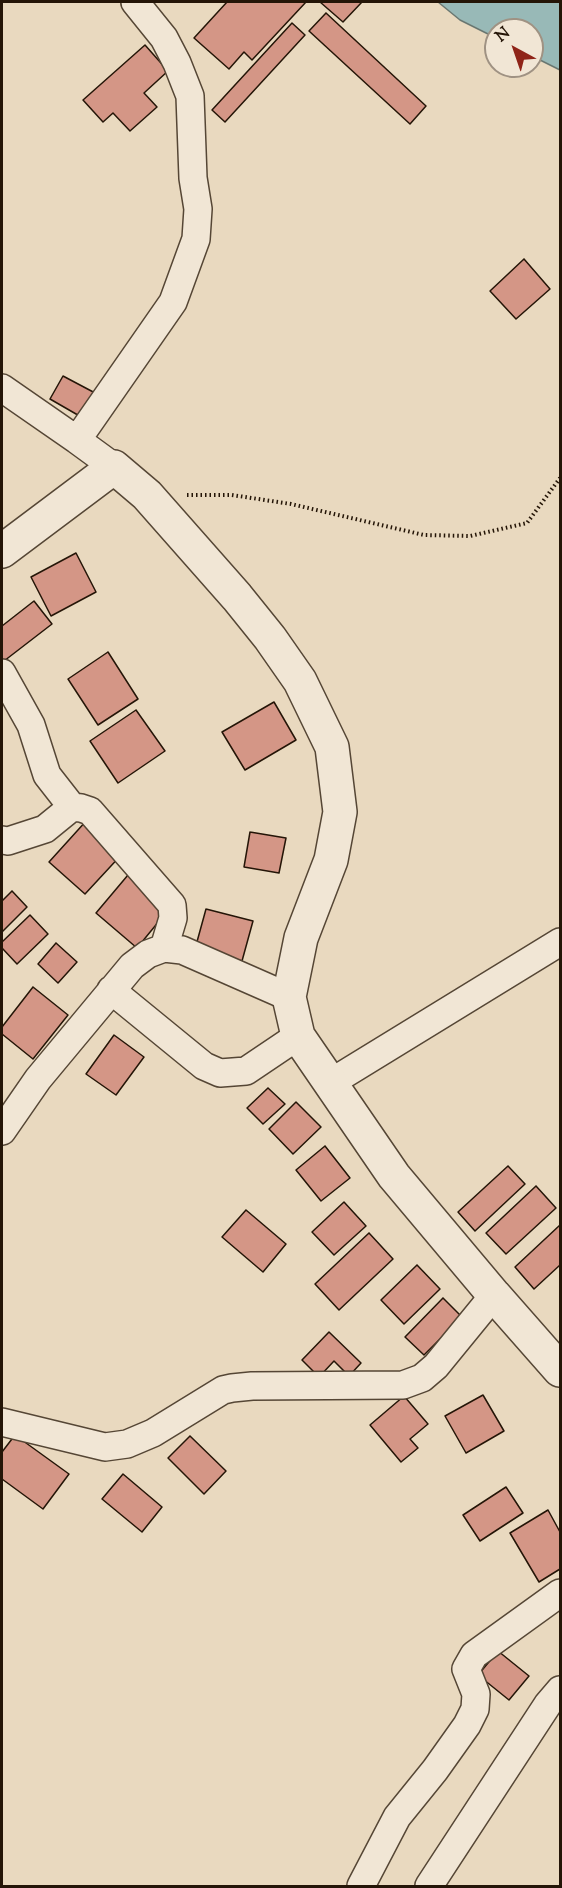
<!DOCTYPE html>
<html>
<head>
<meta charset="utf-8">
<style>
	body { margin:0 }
	#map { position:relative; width:562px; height:1888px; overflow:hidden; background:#e9d9bf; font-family:"Sorts Mill Goudy",serif }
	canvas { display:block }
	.frame { position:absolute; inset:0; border:3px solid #241507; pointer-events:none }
	.north { position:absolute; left:484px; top:18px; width:60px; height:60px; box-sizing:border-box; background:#f1e6d5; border:2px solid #9f9283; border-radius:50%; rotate:320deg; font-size:16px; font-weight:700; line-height:24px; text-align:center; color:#241507 }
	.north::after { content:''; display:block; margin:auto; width:21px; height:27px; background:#8f2418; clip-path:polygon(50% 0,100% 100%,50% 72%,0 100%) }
</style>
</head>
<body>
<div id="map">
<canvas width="562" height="1888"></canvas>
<div class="frame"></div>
<div class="north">N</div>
</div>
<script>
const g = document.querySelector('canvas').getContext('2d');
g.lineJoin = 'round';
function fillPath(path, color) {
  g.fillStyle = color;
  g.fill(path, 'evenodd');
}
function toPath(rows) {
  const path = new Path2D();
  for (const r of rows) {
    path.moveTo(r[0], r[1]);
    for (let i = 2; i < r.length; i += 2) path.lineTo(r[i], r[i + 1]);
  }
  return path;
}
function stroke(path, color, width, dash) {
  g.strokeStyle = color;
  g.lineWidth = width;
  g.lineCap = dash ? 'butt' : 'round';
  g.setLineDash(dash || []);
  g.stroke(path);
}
const water = toPath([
	[438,2,560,2,560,70,532,56,532,30,496,30,496,38,460,20,438,2]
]);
fillPath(water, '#98b9b7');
stroke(water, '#6a7771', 1.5);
const building = toPath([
	[227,2,306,2,252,60,244,52,229,69,194,38,227,2],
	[320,2,362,2,343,22,320,2],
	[326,13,426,106,410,124,309,31,326,13],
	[292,23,305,35,225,122,212,110,292,23],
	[145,45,168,71,144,93,157,107,130,131,113,113,103,122,83,100,145,45],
	[524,259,550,289,516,319,490,291,524,259],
	[63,376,97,394,83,418,50,399,63,376],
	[76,553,96,592,51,616,31,577,76,553],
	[34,601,52,624,4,661,2,659,2,626,34,601],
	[108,652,138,699,98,725,68,679,108,652],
	[274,702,296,740,245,770,222,732,274,702],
	[136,710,165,751,118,783,90,741,136,710],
	[87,820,123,853,85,894,49,862,87,820],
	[250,832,286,838,279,873,244,867,250,832],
	[128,875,169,909,137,948,96,913,128,875],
	[12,891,27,907,2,932,2,901,12,891],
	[206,909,253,921,242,961,195,949,206,909],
	[30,915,48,934,17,964,2,948,2,942,30,915],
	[56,943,77,962,58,983,38,964,56,943],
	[33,987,68,1015,33,1059,2,1034,2,1027,33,987],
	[114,1035,144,1057,116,1095,86,1074,114,1035],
	[268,1088,285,1104,263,1124,247,1108,268,1088],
	[296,1102,321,1127,293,1154,269,1129,296,1102],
	[325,1146,350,1178,321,1201,296,1170,325,1146],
	[508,1166,525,1184,475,1231,458,1212,508,1166],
	[536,1186,556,1208,506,1254,486,1233,536,1186],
	[344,1202,366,1226,334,1255,312,1232,344,1202],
	[246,1210,286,1244,263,1272,222,1237,246,1210],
	[560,1225,560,1265,534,1289,515,1267,560,1225],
	[369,1233,393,1259,339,1310,315,1284,369,1233],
	[417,1265,440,1289,404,1324,381,1300,417,1265],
	[443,1298,462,1317,424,1355,405,1337,443,1298],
	[329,1332,361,1363,349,1376,334,1361,319,1377,302,1360,329,1332],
	[483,1395,504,1431,466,1453,445,1416,483,1395],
	[404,1396,428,1424,410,1439,418,1448,401,1462,370,1425,404,1396],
	[15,1435,69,1474,43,1509,2,1479,2,1452,15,1435],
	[190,1436,226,1471,204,1494,168,1458,190,1436],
	[123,1474,162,1507,142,1532,102,1499,123,1474],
	[506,1487,523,1513,480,1541,463,1515,506,1487],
	[548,1510,560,1532,560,1569,539,1582,510,1533,548,1510],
	[498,1651,529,1676,509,1700,478,1675,498,1651]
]);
fillPath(building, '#d49686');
stroke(building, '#241507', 1.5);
const minor = toPath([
	[2,388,77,440],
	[114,467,77,440,173,302,196,239,198,209,193,178,190,96,177,63,164,38,135,2],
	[2,673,31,725,47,775,72,807],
	[2,840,8,841,45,829,72,807,81,808,90,811,172,905,173,918,164,948],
	[111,990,204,1066,220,1073,246,1071,298,1036],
	[330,1083,560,942],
	[2,1131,38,1079,132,966,148,954,164,948,182,950,289,997],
	[2,1422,105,1447,127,1444,153,1433,223,1390,232,1388,252,1386,403,1385,422,1378,436,1366,494,1295],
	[361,1886,397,1817,435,1770,467,1725,475,1709,476,1694,466,1669,474,1655,560,1593],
	[429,1886,548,1704,560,1690]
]);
const tertiary = toPath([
	[2,551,114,467,147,495,237,597,270,638,300,681,332,747,340,812,331,860,301,938,289,997,298,1036,394,1176,494,1295,560,1370]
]);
stroke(minor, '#554635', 30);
stroke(tertiary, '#554635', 36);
stroke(toPath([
	[187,495,232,495,291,504,424,535,470,536,527,523,560,478]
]), '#241507', 4, [1.5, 3]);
stroke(minor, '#f1e6d5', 27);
stroke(tertiary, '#f1e6d5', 33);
</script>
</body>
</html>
